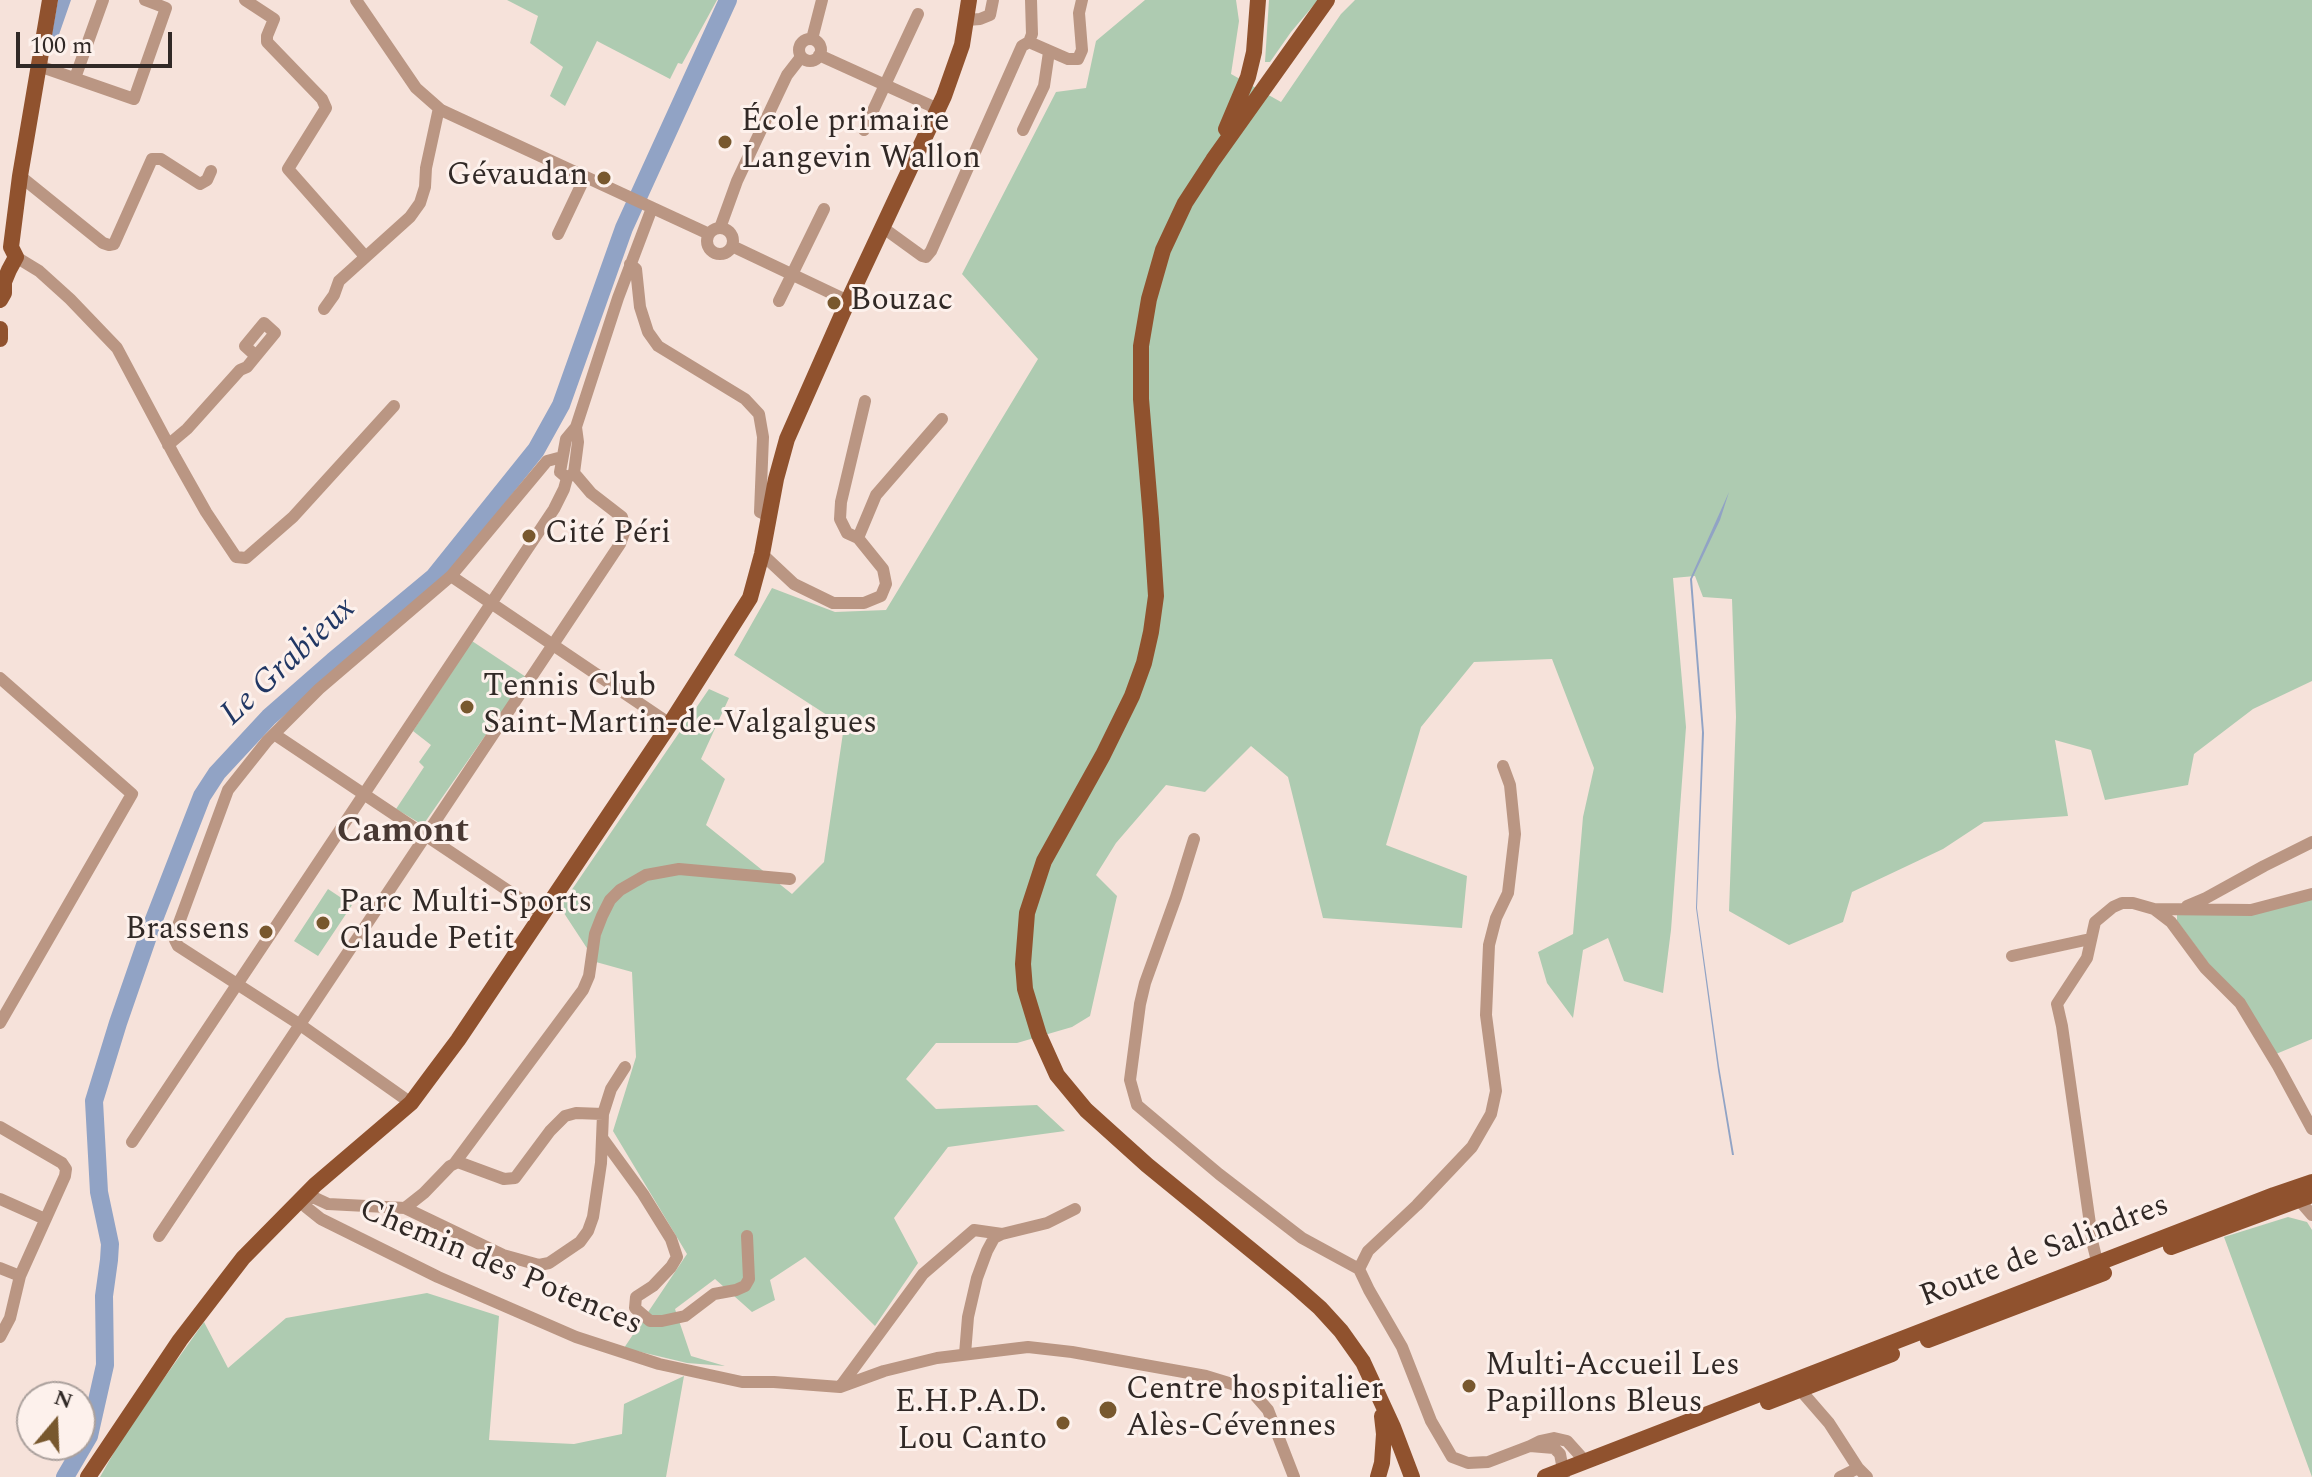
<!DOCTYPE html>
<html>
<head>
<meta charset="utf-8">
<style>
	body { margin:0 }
	#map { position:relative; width:2312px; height:1477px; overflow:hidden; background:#f6e2da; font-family:Spectral,serif }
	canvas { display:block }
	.north { position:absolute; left:16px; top:1381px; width:80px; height:80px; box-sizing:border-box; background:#fdf1ec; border:2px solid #aba19d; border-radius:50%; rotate:19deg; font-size:22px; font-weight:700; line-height:32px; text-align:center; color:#312926 }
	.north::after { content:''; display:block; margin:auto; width:28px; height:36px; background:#78582e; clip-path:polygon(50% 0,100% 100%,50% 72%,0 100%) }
	.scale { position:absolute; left:16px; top:32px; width:156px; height:36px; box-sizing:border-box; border:4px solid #312926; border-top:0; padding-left:10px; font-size:24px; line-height:28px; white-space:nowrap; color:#312926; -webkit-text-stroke:6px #fdf1ec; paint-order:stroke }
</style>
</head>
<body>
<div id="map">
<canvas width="2312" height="1477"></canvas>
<div class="north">N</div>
<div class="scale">100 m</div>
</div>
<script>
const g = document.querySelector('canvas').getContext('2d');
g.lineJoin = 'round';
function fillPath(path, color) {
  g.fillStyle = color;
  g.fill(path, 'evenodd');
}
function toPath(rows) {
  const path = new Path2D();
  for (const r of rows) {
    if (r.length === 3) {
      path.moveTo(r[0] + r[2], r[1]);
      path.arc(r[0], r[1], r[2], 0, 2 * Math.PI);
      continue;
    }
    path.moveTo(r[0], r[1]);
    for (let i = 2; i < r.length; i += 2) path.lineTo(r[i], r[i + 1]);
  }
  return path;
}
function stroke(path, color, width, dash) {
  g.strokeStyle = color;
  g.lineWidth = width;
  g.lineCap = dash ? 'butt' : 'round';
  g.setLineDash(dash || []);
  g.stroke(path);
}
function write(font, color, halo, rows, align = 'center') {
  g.font = font + ' Spectral,serif';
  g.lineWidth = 6;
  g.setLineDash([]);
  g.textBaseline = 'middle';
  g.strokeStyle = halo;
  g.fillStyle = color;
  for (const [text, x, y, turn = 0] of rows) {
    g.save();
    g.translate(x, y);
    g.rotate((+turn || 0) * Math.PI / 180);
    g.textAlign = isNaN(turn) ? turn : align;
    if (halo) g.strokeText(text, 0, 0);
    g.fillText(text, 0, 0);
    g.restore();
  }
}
fillPath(toPath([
	[507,0,717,0,682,64,678,63,670,79,597,41,565,106,550,96,563,67,530,43,538,16],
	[1145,0,1236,0,1239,21,1231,74,1281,102,1341,14,1355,0,2312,0,2312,681,2253,709,2194,754,2188,785,2105,800,2091,750,2055,740,2068,816,1984,822,1943,849,1852,892,1843,922,1789,945,1729,911,1736,717,1732,599,1703,597,1695,576,1673,578,1686,727,1671,930,1663,993,1624,981,1608,938,1583,950,1573,1018,1547,983,1538,952,1573,934,1583,817,1594,768,1552,659,1474,662,1421,727,1386,845,1467,876,1462,928,1323,918,1288,777,1251,746,1205,792,1166,785,1116,843,1096,875,1117,896,1090,1016,1072,1027,1017,1043,936,1043,906,1079,936,1109,1037,1105,1065,1131,948,1147,894,1218,918,1263,875,1326,805,1257,770,1280,775,1300,752,1312,715,1279,675,1309,691,1356,725,1366,687,1363,624,1348,687,1254,613,1131,636,1057,632,972,596,962,560,907,709,689,729,698,701,759,725,779,706,825,792,894,824,862,844,726,734,655,772,588,835,612,886,610,1038,359,962,274,1056,92,1086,88,1096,41],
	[1269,0,1318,0,1291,32,1270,62,1265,62],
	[472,641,526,677,423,825,396,809,424,767,419,762,431,745,413,731],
	[328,889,352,905,318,956,294,941],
	[2312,899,2312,1039,2276,1054,2177,921,2177,912],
	[2288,1217,2307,1222,2312,1230,2312,1477,2224,1237],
	[427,1293,499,1316,489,1440,574,1444,622,1434,624,1404,684,1376,666,1477,100,1477,125,1433,204,1322,228,1368,286,1318]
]), '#aecbb1');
fillPath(toPath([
	[58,0,71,0,55,46,50,45],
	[1729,492,1720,520,1692,579,1704,733,1697,908,1719,1066,1734,1155,1732,1155,1718,1070,1696,908,1702,732,1690,579]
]), '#91a3c5');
stroke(toPath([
	[65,1477,89,1436,105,1365,104,1296,109,1260,110,1244,99,1192,94,1101,118,1023,153,922,202,796,217,773,269,717,333,661,434,577,536,450,561,405,624,228,728,0]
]), '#91a3c5', 18);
stroke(toPath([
	[245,0,274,19,267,36,267,42,322,99,326,108,288,169,363,254,368,255],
	[356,0,416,88,441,110,709,234],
	[967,20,980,19,990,15,993,0],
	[812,39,822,0],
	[810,50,11],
	[1029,42,1068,59,1078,59,1082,50,1079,13,1082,0],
	[819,55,938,109],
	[39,66,134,99,166,8,145,0],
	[75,78,103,0],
	[864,130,918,14],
	[1023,130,1044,86,1049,52],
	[20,176,103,243,109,245,114,244,152,159,161,159,200,184,207,180,211,171],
	[882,227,922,256,926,257,931,251,1022,46,1029,42,1032,34,1031,0],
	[720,228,737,181,777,96,787,75,801,57],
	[720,241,13],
	[558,234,585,177],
	[732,246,848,301],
	[16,257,39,271,70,299,117,348,175,457,206,512,236,557,246,558,293,517,394,406],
	[630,264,636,269,640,307,648,332,658,346,745,399,759,414,763,437,760,512,769,516],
	[779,301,824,209],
	[324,309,334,295,339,281,410,217,420,203,425,187,426,168,439,108],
	[168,445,187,429,240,370,247,367,256,356,275,333,264,323,245,346,256,356],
	[568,477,574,473,578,442,576,427],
	[567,478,560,472,566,439,576,427,618,298,652,208],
	[858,538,876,495,942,419],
	[762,554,794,584,833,603,864,603,881,596,886,584,883,569,858,538,847,533,840,519,841,502,865,401],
	[451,576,670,724],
	[0,678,132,794,0,1023],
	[274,734,543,914],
	[1503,766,1510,785,1515,834,1508,893,1496,918,1489,945,1486,1015,1496,1091,1491,1114,1472,1147,1417,1205,1368,1251,1359,1269,1369,1290,1402,1347,1431,1421,1452,1457,1468,1463,1488,1462,1530,1446],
	[1194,839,1176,897,1145,983,1140,1004,1130,1080,1137,1105,1219,1174,1302,1238,1359,1269],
	[2187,906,2206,898,2264,866,2312,842],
	[2154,909,2251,910,2312,894],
	[2012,956,2090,939],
	[411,1103,299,1024,178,946,175,940,176,931,228,790,267,741,319,689,451,576,547,461,562,457],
	[0,1127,62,1163,66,1169,65,1176],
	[603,1139,643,1194,671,1239,677,1257,671,1267,653,1286,636,1297,635,1308,650,1321,662,1321,685,1316,714,1294,736,1290,745,1286,749,1279,747,1236],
	[132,1142,554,509,564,489,567,478],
	[454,1164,583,990,589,976,595,934,602,916,610,900,620,890,646,875,679,869,790,879],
	[2301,1196,2299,1200,2312,1215],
	[302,1198,306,1207,321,1219,438,1277,576,1337,659,1364,742,1382,774,1382,840,1387,884,1371,937,1358,1028,1347,1072,1352,1206,1376,1232,1384,1254,1394,1268,1410,1294,1477],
	[302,1198,315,1198,328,1204,405,1208,503,1255,539,1265,549,1263,580,1242,588,1231,593,1217,601,1163,603,1114],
	[0,1199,45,1219],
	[405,1208,424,1193,450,1166,458,1162,504,1179,515,1178,550,1131,565,1116,576,1113,603,1114,611,1089,625,1067],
	[159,1236,620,544,625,530,622,517,591,493,574,473],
	[0,1268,20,1276],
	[2099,1269,2093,1245,2062,1026,2057,1004,2087,958,2095,922,2113,907,2122,903,2133,903,2154,909,2171,922,2205,968,2240,1003,2278,1066,2312,1129],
	[0,1337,10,1318,20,1276,65,1176],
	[965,1354,968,1317,977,1278,987,1251,994,1238,1002,1234],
	[1796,1385,1829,1423,1858,1468,1867,1477],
	[840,1387,923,1274,974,1230,1002,1234,1047,1223,1075,1209],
	[1564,1475,1560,1454,1554,1448,1530,1446,1540,1441,1554,1438,1567,1441,1585,1461],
	[1840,1477,1858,1468]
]), '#ba9683', 12);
stroke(toPath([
	[1327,0,1213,160,1185,203,1163,250,1149,299,1141,346,1141,399,1151,519,1156,596,1151,632,1144,663,1132,696,1103,755,1044,861,1027,913,1023,964,1025,989,1039,1035,1057,1075,1086,1110,1147,1165,1294,1285,1320,1308,1341,1331,1363,1362,1393,1427,1412,1477],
	[1226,129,1248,77,1254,52,1258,0],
	[11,247,20,176,50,0],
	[0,300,4,293,4,282,9,270,16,257,11,247],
	[0,329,0,339],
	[2171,1247,2312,1195],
	[1928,1340,2104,1273],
	[1768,1402,1892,1354],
	[88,1477,180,1340,243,1258,315,1185,411,1103,434,1072,458,1040,670,724,750,598,762,554,776,479,787,439,848,301,944,96,962,45,969,0],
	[1378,1477,1382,1463,1384,1434,1382,1416],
	[1545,1477,2274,1195,2312,1182]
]), '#90522e', 16);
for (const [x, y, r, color] of [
	[725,142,8,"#78582e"],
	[604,178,8,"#78582e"],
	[834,303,8,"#78582e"],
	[529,536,8,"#78582e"],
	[467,707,8,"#78582e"],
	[323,923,8,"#78582e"],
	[266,932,8,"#78582e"],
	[1469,1386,8,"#78582e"],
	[1108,1410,10,"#78582e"],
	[1063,1423,8,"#78582e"]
]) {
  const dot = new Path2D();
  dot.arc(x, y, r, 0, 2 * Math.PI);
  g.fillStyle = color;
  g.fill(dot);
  stroke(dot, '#fdf1ec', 3);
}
write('32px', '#312926', '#fdf1ec', [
	["École primaire",741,124],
	["Langevin Wallon",741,161],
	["Gévaudan",588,178,"right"],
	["Bouzac",850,303],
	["Cité Péri",545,536],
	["Tennis Club",483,689],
	["Saint-Martin-de-Valgalgues",483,726],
	["Parc Multi-Sports",339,905],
	["Claude Petit",339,942],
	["Brassens",250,932,"right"],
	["Multi-Accueil Les",1485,1368],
	["Papillons Bleus",1485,1405],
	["Centre hospitalier",1126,1392],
	["Alès-Cévennes",1126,1429],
	["E.H.P.A.D.",1047,1405,"right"],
	["Lou Canto",1047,1442,"right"]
], 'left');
write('32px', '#312926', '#fdf1ec', [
	["Route de Salindres",2045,1253,-21],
	["Chemin des Potences",500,1269,23]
]);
write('italic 34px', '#213764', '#fdf1ec', [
	["Le Grabieux",290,663,-43]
]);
write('bold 36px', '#493933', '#fdf1ec', [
	["Camont",403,834]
]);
</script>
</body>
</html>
